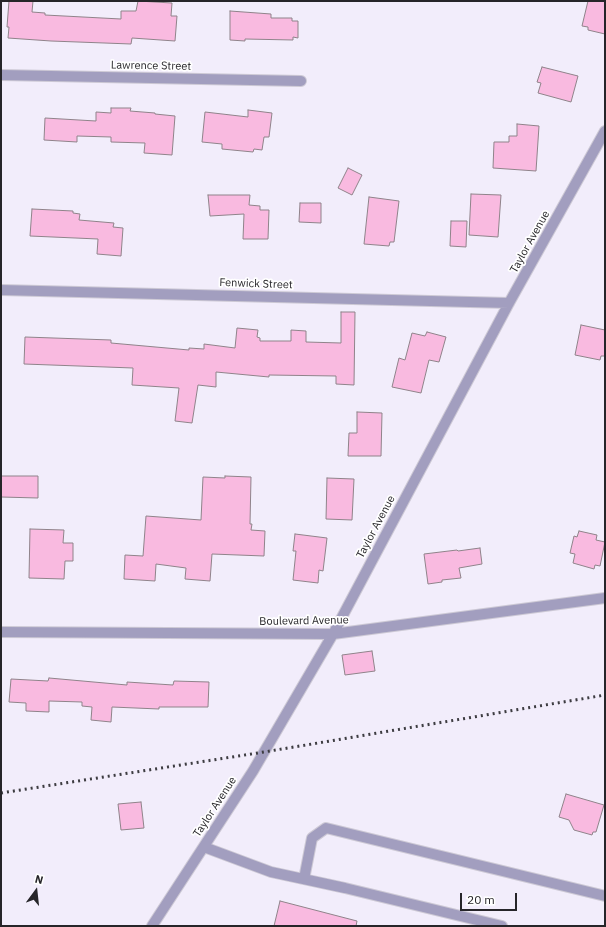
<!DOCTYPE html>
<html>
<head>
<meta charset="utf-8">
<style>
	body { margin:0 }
	#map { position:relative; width:606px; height:927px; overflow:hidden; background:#f2edfb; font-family:"IBM Plex Sans",sans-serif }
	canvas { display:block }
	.frame { position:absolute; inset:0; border:2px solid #262529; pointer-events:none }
	.north { position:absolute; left:16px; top:871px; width:40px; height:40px; -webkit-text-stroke:3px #fff; paint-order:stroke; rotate:15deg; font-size:11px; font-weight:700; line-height:16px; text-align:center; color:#262529 }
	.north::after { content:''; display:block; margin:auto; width:14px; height:18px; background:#262529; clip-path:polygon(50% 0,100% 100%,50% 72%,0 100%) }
	.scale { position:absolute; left:460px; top:893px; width:57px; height:18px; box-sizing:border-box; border:2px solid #262529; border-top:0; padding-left:5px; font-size:12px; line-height:14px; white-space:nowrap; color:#262529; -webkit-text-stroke:3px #fff; paint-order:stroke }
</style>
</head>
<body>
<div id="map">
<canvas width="606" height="927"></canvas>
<div class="frame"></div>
<div class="north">N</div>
<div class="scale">20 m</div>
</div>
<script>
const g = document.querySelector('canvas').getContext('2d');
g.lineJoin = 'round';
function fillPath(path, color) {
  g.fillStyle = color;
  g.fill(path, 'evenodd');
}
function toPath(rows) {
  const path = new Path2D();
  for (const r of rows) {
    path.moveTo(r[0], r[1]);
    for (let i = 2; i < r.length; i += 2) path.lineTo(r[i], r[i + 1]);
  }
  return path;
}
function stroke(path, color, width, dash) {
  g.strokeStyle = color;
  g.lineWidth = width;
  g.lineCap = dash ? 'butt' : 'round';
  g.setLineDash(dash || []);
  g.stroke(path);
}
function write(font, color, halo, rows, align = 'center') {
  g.font = font + ' "IBM Plex Sans",sans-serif';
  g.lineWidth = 3.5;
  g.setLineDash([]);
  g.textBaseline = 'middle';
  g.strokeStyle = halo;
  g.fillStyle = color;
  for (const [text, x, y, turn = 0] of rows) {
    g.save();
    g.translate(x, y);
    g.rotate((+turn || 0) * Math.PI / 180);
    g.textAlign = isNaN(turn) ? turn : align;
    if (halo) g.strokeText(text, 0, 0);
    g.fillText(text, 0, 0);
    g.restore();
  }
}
const building = toPath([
	[9,1,33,1,32,12,45,13,45,15,121,19,121,11,136,11,138,1,172,3,171,16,177,16,175,41,132,38,131,44,51,41,8,38,9,27,7,27,9,1],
	[588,1,605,1,605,34,588,30,588,27,582,26,588,1],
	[230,11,271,14,271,18,292,18,292,21,298,21,298,38,293,37,293,40,245,39,245,41,230,40,230,11],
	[542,67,578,76,571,102,538,93,541,83,537,82,542,67],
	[111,108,131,108,130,111,155,113,155,114,175,116,172,155,144,153,145,143,111,142,111,137,77,136,77,142,44,140,45,118,96,121,96,112,111,113,111,108],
	[248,110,272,113,269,137,264,137,262,150,254,149,253,152,222,149,222,144,202,142,205,112,248,117,248,110],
	[517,124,539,126,536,171,493,168,494,142,509,142,509,136,517,136,517,124],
	[348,168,362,175,352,195,338,188,348,168],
	[471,194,501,195,498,237,469,235,471,194],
	[208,195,250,195,249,205,260,206,260,210,269,210,268,239,243,239,244,214,210,216,208,195],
	[369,197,399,201,394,242,390,242,389,246,364,244,369,197],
	[300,203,321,203,321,223,299,222,300,203],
	[32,209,73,211,73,213,80,214,79,220,114,223,113,227,123,228,121,256,97,254,98,239,30,236,32,209],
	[451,221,467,221,466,247,450,246,451,221],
	[341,312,355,312,354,385,336,384,336,376,269,375,269,377,216,372,216,387,198,385,192,423,175,421,179,388,132,385,133,368,24,364,25,337,111,340,111,343,189,350,189,348,204,349,204,344,235,348,237,328,258,330,257,337,260,338,260,341,291,341,291,330,306,331,306,342,341,343,341,312],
	[581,325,605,330,605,356,601,356,600,360,575,355,581,325],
	[427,332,446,337,439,362,429,360,421,393,392,387,399,358,405,360,412,333,425,336,427,332],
	[357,412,382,413,381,456,348,456,349,433,357,433,357,412],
	[1,476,38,476,38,498,1,497,1,476],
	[225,476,251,477,250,524,252,524,251,530,265,531,264,556,212,554,210,581,185,579,186,568,156,564,155,581,124,579,125,555,143,556,146,516,201,520,203,477,225,478,225,476],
	[327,478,354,479,352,520,326,519,327,478],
	[30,529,64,530,63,543,73,543,73,561,65,561,64,579,29,578,30,529],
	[579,531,597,535,596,540,605,542,600,566,595,565,594,569,573,563,575,554,570,553,574,536,577,537,579,531],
	[295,534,327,538,323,571,319,570,318,583,293,580,296,551,293,551,295,534],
	[480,548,482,564,459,568,461,578,442,580,442,582,428,584,424,554,457,550,458,551,480,548],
	[372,651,375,671,345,675,342,655,372,651],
	[49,678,127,685,127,682,173,685,174,681,209,682,208,707,159,707,159,709,112,707,111,722,91,720,92,707,82,706,82,702,49,701,49,712,26,711,26,703,9,702,11,679,48,681,49,678],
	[566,794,604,805,596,832,593,832,592,835,574,830,569,820,559,817,566,794],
	[141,802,144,828,121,830,118,804,141,802],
	[280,901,357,921,356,926,274,926,280,901]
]);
fillPath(building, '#f9bae0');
stroke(building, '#8f838a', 1);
const minor = toPath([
	[1,75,301,81],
	[1,290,509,303],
	[1,632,333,634,605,598],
	[204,847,271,872,345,888,502,926],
	[304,879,312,838,326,828,605,896],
	[152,926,253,771,333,634,509,303,605,131]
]);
stroke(minor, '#cdc9d5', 12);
stroke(minor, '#a29ebf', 10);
stroke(toPath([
	[1,793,264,752,605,695]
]), '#3d3c41', 3, [2, 4]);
write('11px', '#262529', '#fff', [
	["Lawrence Street",151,66,1],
	["Taylor Avenue",530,242,-61],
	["Fenwick Street",256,284,2],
	["Taylor Avenue",376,527,-62],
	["Boulevard Avenue",304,621,-1],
	["Taylor Avenue",215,807,-57]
]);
</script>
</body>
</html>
